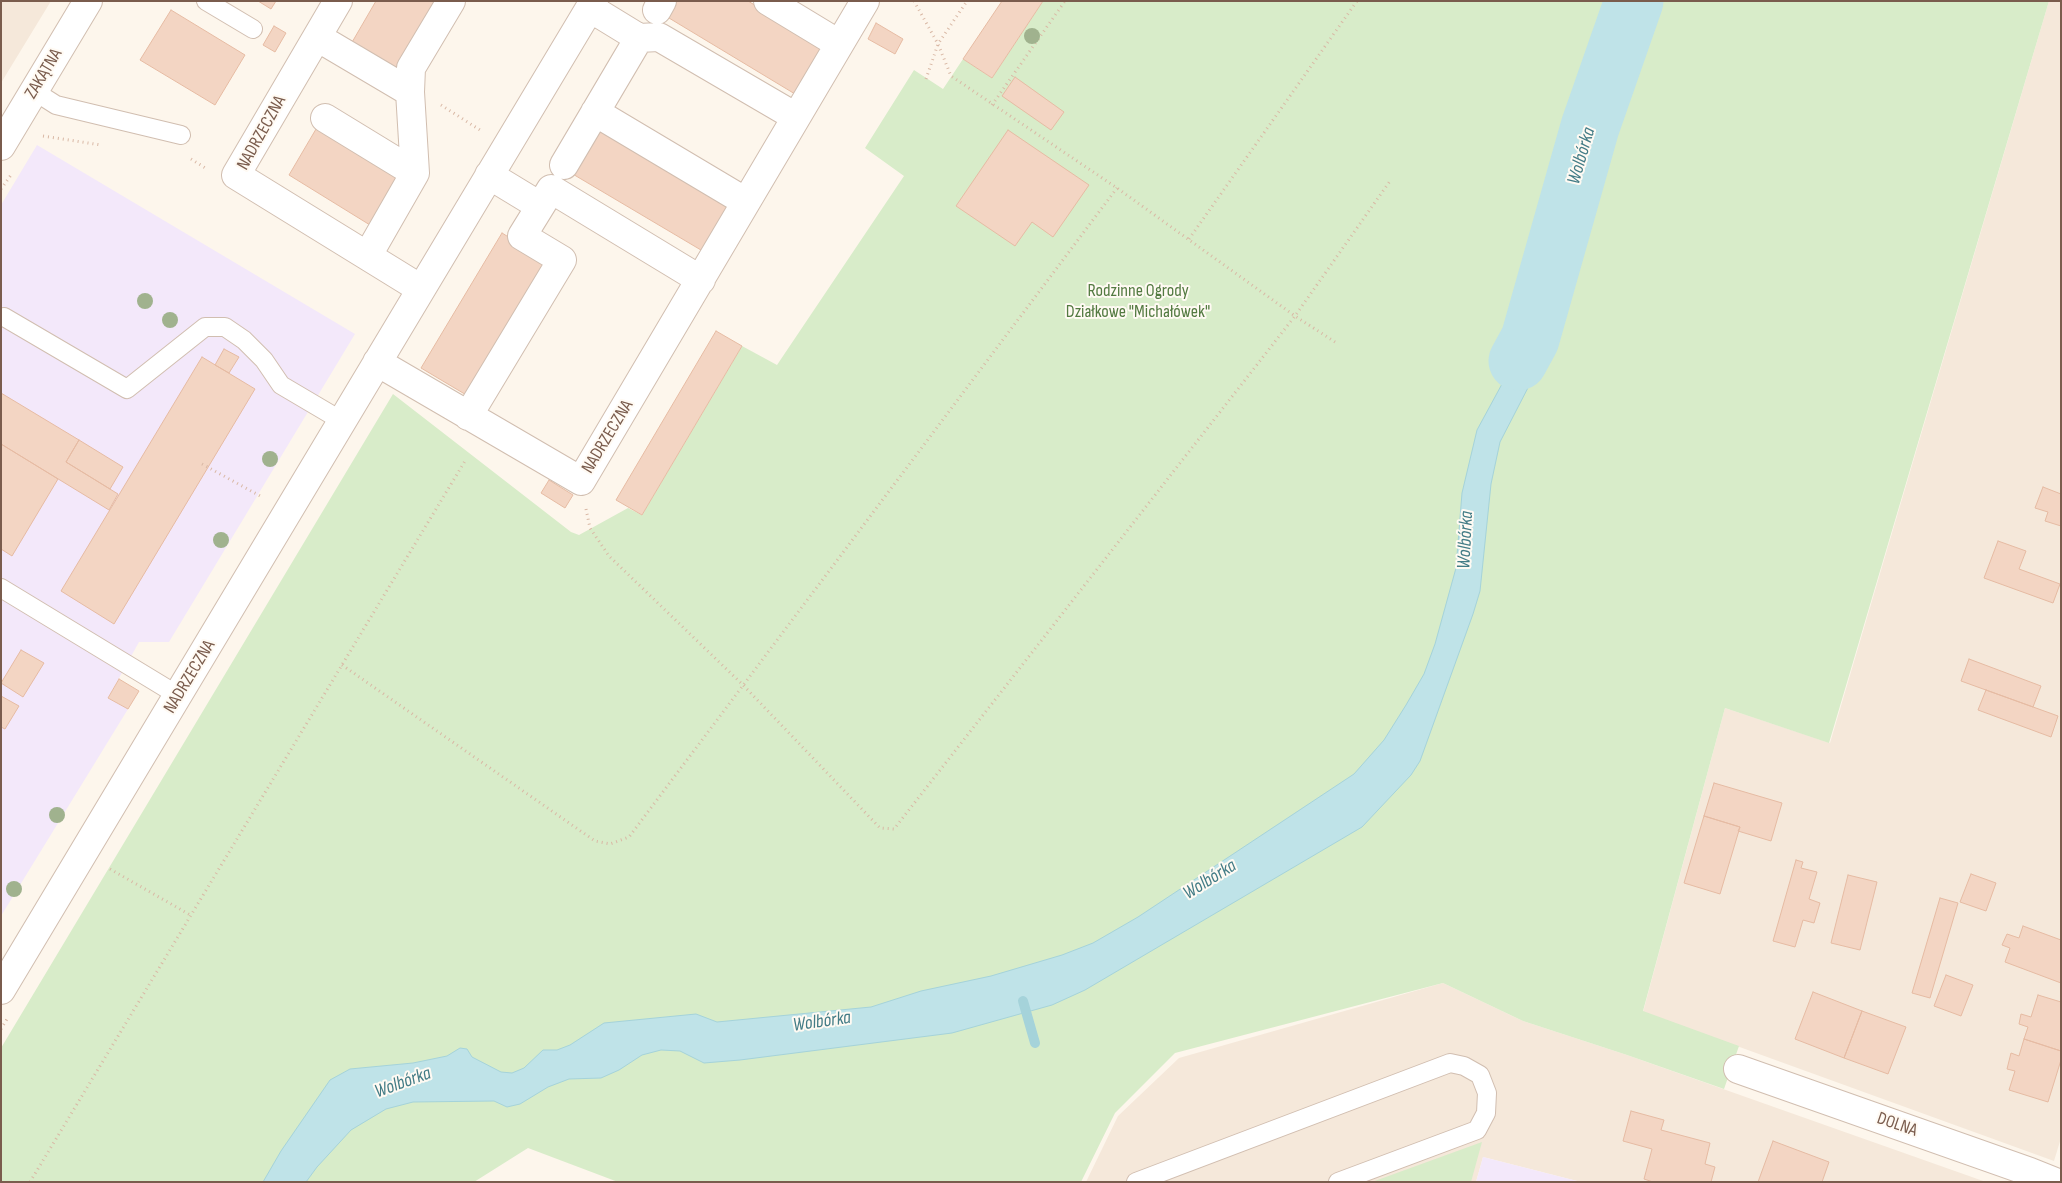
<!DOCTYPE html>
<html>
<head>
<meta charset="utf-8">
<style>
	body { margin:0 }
	#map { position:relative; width:2062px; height:1183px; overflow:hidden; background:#fdf6ec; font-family:"Sofia Sans Condensed",sans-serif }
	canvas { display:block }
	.frame { position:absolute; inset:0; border:2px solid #7a5c4d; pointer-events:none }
</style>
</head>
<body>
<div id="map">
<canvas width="2062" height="1183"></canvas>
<div class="frame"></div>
</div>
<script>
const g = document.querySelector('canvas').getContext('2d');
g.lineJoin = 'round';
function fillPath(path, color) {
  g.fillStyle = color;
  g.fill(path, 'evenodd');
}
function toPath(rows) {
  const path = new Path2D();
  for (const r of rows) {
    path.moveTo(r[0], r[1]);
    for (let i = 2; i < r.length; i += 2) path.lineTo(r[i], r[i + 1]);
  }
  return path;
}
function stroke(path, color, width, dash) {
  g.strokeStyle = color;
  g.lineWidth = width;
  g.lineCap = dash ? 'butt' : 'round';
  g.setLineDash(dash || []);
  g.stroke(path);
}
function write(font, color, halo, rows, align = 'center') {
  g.font = font + ' "Sofia Sans Condensed",sans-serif';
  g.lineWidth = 4;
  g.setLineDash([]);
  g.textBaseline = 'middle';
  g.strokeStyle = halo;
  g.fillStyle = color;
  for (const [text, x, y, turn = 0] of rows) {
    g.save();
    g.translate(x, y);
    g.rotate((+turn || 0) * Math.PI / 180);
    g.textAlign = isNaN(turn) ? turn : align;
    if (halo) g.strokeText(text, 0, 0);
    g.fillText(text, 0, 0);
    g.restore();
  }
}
fillPath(toPath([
	[1,1,51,1,1,83],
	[2049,1,2061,1,2061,1138,2054,1161,1643,1012,1725,708,1830,743],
	[1443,983,1523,1021,1627,1055,1986,1182,1581,1182,1483,1157,1476,1182,1086,1182,1118,1116,1179,1058]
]), '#f5e8da');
fillPath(toPath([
	[37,145,355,334,169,642,139,642,108,698,128,709,1,916,1,205],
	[1483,1157,1581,1182,1476,1182]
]), '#f3e8fa');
fillPath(toPath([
	[1043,1,2049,1,1829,743,1725,708,1643,1011,1739,1046,1724,1089,1627,1055,1523,1021,1443,983,1175,1053,1115,1113,1081,1182,618,1182,528,1148,474,1182,1,1182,1,1048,393,394,571,532,579,535,628,508,642,515,742,346,777,365,904,176,865,148,914,70,943,89,963,59,992,78],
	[1482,1142,1471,1182,1372,1182]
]), '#d8ecc9');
const water = toPath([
	[1608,1,1657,1,1597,186,1561,313,1549,347,1500,442,1491,484,1480,591,1473,614,1420,761,1411,775,1362,827,1085,990,1052,1005,952,1033,740,1060,704,1063,680,1051,661,1050,642,1055,619,1070,601,1078,569,1079,548,1087,520,1104,507,1107,494,1101,413,1102,386,1109,351,1130,317,1167,306,1182,263,1182,281,1151,330,1080,350,1069,413,1063,447,1056,460,1048,467,1049,472,1057,501,1072,512,1073,524,1068,543,1050,557,1050,570,1045,604,1023,696,1014,717,1022,871,1007,921,991,991,976,1062,955,1093,943,1138,917,1354,774,1384,740,1406,705,1424,674,1435,644,1456,568,1462,493,1477,430,1527,338,1557,248,1577,163,1588,67,1608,1]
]);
fillPath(water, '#bfe3e8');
stroke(water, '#a5d3da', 1);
stroke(toPath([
	[1023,1001,1035,1043]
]), '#a5d3da', 10);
stroke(toPath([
	[1518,361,1530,339,1590,127,1634,1]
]), '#bfe3e8', 59);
const building = toPath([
	[258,1,276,1,271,9,258,1],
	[376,1,442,1,400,73,351,44,376,1],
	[673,1,748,1,828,49,800,97,664,15,673,1],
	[1002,1,1043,1,992,78,963,59,1002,1],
	[171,10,245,55,215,105,140,60,171,10],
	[876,23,903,39,895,54,868,39,876,23],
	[274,26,286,33,275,52,263,45,274,26],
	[1015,77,1064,112,1051,130,1002,96,1015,77],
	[319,124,401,173,370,225,289,175,319,124],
	[600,125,735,206,706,253,571,173,600,125],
	[1008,130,1089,185,1053,237,1032,222,1015,246,956,206,1008,130],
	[502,233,549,262,468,396,421,368,502,233],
	[716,331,742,346,642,515,616,500,716,331],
	[224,349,239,357,229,373,215,365,224,349],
	[202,357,255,389,114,624,61,591,202,357],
	[1,393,79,440,66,462,118,494,109,510,1,444,1,393],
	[79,440,123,467,110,489,66,462,79,440],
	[1,444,58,479,12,556,1,549,1,444],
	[549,480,573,495,565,508,541,493,549,480],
	[2043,487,2061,494,2061,526,2045,521,2048,512,2035,508,2043,487],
	[1998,541,2026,551,2019,569,2060,584,2053,603,1984,578,1998,541],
	[21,650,44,663,23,697,1,683,21,650],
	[1969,659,2041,686,2033,707,1961,681,1969,659],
	[119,679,139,691,128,709,108,698,119,679],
	[1986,690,2058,716,2051,737,1978,710,1986,690],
	[1,696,19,706,5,729,1,727,1,696],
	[1714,783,1782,803,1771,841,1738,831,1740,827,1704,816,1714,783],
	[1704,816,1740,827,1720,894,1684,883,1704,816],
	[1796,860,1803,862,1801,868,1817,872,1809,899,1820,903,1814,923,1803,920,1795,947,1773,941,1796,860],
	[1971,874,1996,883,1986,911,1960,902,1971,874],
	[1848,875,1877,882,1860,950,1831,943,1848,875],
	[1940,898,1958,903,1930,998,1912,993,1940,898],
	[2023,926,2061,940,2061,983,2005,962,2010,948,2002,945,2007,934,2019,938,2023,926],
	[1946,975,1973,985,1961,1016,1934,1006,1946,975],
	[1813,992,1862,1011,1844,1058,1795,1039,1813,992],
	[2038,995,2061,1002,2061,1051,2024,1039,2028,1027,2019,1024,2021,1014,2031,1017,2038,995],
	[1862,1011,1906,1027,1888,1074,1844,1058,1862,1011],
	[2024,1039,2061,1051,2061,1060,2048,1102,2009,1090,2015,1071,2007,1069,2011,1053,2019,1056,2024,1039],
	[1631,1111,1664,1120,1661,1130,1710,1143,1705,1164,1715,1167,1711,1182,1653,1182,1644,1179,1652,1149,1623,1141,1631,1111],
	[1773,1141,1829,1162,1822,1182,1758,1182,1773,1141]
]);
fillPath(building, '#f3d5c3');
stroke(building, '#e6bba3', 1);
const lane = toPath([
	[206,1,253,29],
	[34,91,56,105,181,135],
	[4,317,127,389,205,327,225,327,244,340,264,360,281,385,342,421],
	[1,588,179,696],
	[1136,1182,1450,1063,1464,1066,1480,1075,1487,1093,1486,1113,1477,1130,1338,1182]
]);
const street = toPath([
	[338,1,236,175,421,289],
	[768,1,839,44],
	[590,8,639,38,659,37,796,117],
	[657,10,662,1],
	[317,37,410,92],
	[595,112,746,202],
	[325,118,415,173],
	[1,146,88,1],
	[564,165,639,38],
	[489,175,540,206],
	[368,255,415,173,410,92,411,68,451,1],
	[377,362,581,481,865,1],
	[468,416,562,260,522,236,551,189,701,280],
	[1,990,594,1],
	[1738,1069,2030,1172,2055,1182]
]);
stroke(lane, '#d1beb0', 20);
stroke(street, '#d1beb0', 30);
stroke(toPath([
	[914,1,938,44,951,76,1117,188,1295,316,1335,342],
	[926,79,938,44,967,1],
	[441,105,480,130],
	[992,105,1065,1],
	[43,136,101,145],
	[191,159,207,169],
	[1,189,11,175],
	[1189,239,1357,1],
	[202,464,262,497],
	[586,509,590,528,609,556,743,685,880,828,894,829,1295,316,1390,181],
	[342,665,595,841,610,844,629,837,1117,188],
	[110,869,192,916],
	[1,1029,7,1019],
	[30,1182,465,461]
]), '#d9b8a5', 3, [1, 4]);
stroke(lane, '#fff', 18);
stroke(street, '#fff', 28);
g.fillStyle = '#a0b28e';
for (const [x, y] of [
	[1032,36],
	[145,301],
	[170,320],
	[270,459],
	[221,540],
	[57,815],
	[14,889]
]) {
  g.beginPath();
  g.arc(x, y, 8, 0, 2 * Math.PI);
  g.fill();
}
write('18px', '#7a5c4d', '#fffaf3', [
	["ZAKĄTNA",44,74,-59],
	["NADRZECZNA",262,133,-61],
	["NADRZECZNA",608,437,-59],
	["NADRZECZNA",190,677,-59],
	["DOLNA",1897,1125,19]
]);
write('18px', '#537a41', '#fffaf3', [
	["Rodzinne Ogrody",1138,291],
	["Działkowe \"Michałówek\"",1138,312]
]);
write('italic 19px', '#437c86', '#fffaf3', [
	["Wolbórka",1582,156,-74],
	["Wolbórka",1466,540,-87],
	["Wolbórka",1210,880,-32],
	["Wolbórka",822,1022,-8],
	["Wolbórka",403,1083,-20]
]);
</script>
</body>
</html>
